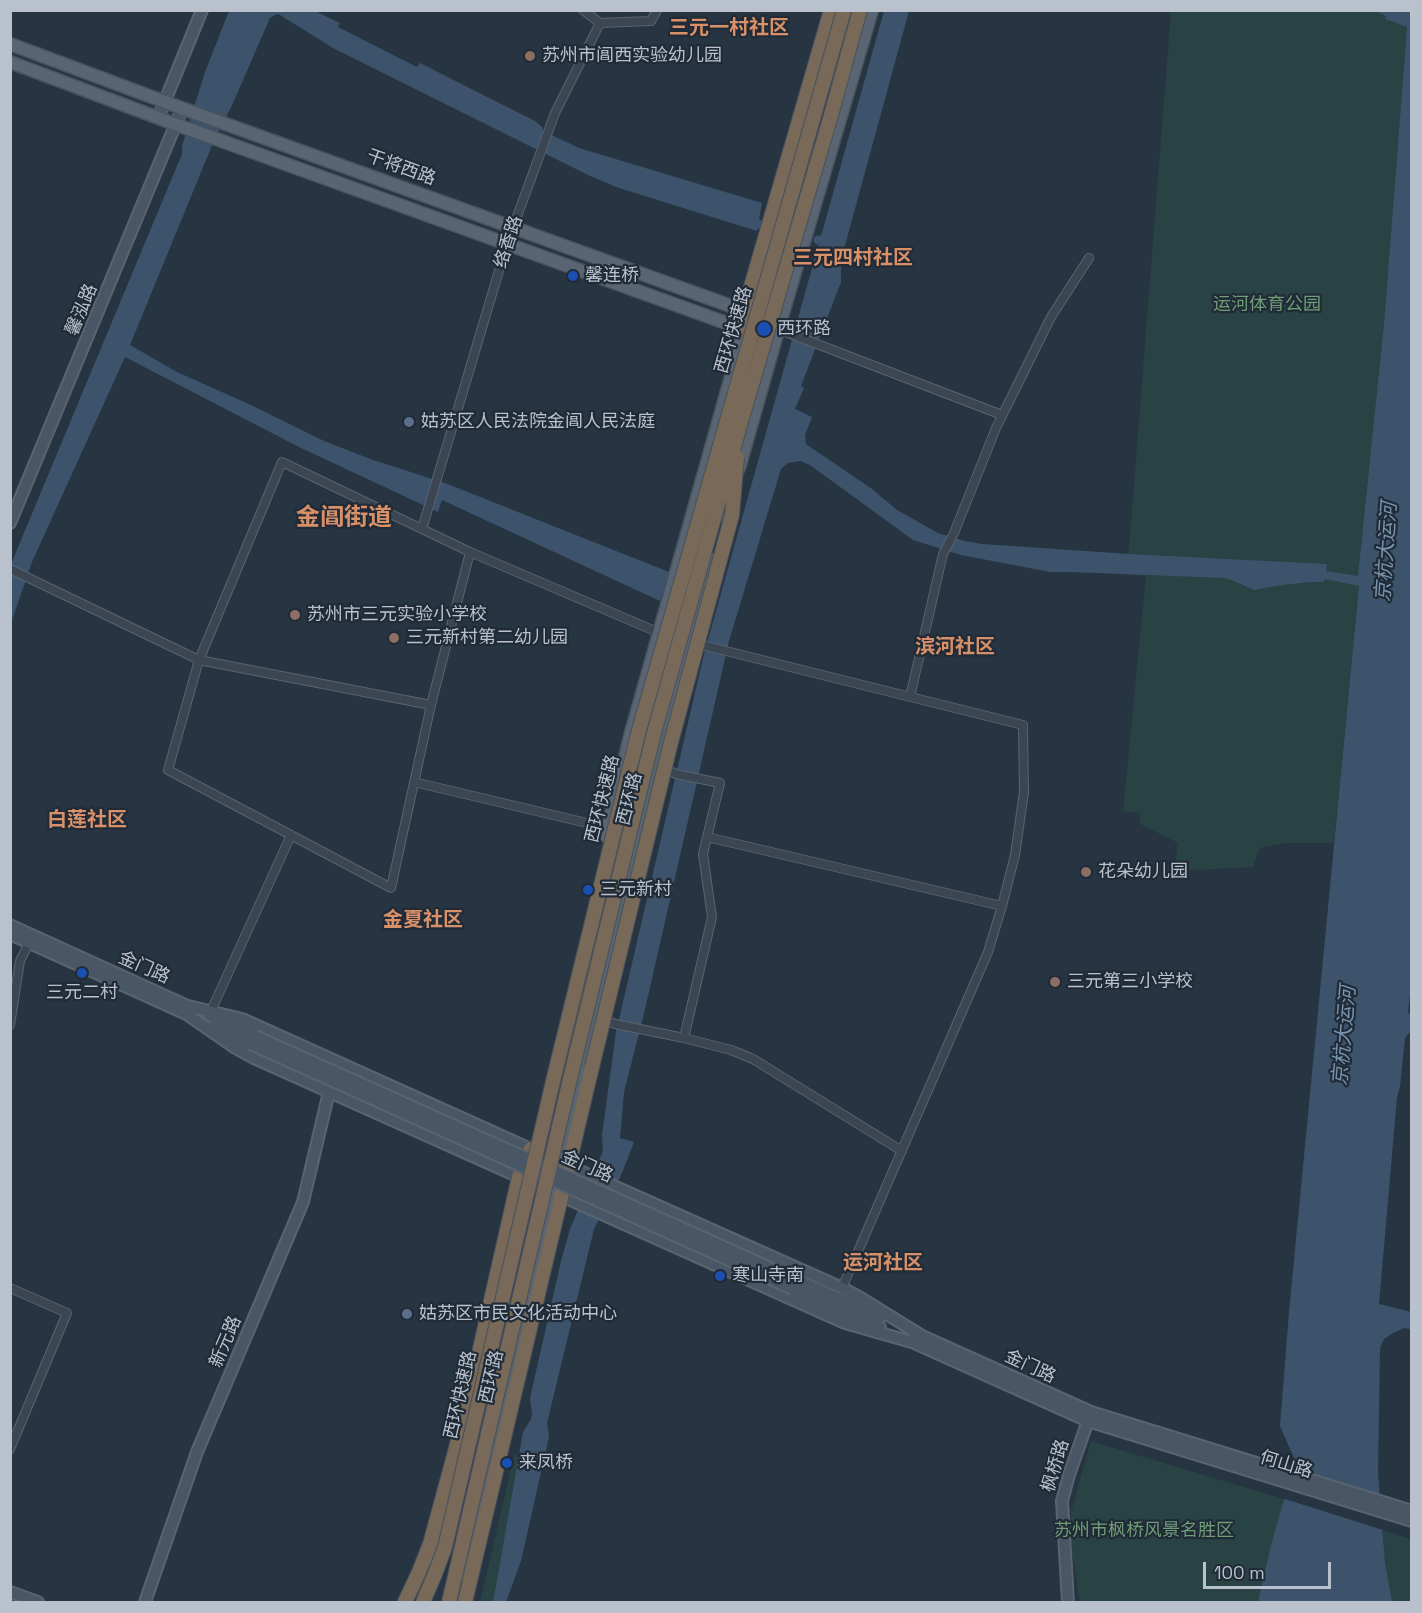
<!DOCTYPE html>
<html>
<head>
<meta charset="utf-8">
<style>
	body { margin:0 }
	#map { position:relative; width:1422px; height:1613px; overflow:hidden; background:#273542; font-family:"Space Grotesk",sans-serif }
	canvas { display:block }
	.frame { position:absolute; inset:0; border:12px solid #b8c1cc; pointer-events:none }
	.scale { position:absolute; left:1203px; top:1562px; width:128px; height:27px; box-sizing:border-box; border:3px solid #b8c1cc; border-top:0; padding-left:8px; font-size:18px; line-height:21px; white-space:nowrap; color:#b8c1cc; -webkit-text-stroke:4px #202b37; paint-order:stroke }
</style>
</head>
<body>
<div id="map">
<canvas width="1422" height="1613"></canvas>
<div class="frame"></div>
<div class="scale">100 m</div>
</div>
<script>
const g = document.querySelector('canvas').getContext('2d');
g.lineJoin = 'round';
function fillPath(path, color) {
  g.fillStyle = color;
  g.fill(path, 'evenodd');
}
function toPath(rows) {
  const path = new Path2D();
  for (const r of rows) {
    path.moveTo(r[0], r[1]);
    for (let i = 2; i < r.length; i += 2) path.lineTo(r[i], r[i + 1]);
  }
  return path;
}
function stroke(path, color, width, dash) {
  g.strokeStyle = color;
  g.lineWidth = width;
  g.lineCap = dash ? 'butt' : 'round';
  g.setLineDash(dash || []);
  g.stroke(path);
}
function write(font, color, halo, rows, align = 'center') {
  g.font = font + ' "Space Grotesk","Noto Sans SC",sans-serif';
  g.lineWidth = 4.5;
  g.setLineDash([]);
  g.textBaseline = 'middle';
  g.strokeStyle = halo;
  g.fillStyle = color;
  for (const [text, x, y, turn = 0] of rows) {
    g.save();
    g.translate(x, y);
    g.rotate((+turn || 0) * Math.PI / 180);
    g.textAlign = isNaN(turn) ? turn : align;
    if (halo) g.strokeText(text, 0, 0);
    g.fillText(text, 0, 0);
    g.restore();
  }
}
fillPath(toPath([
	[1171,11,1410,11,1407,27,1384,325,1334,843,1285,843,1260,848,1253,867,1174,871,1178,843,1140,824,1140,813,1123,811,1146,576,1127,574],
	[1091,1441,1284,1499,1263,1578,1313,1601,1313,1602,1080,1602,1070,1537,1071,1512],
	[519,1455,493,1602,480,1602,514,1456],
	[1383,1530,1411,1539,1411,1602,1392,1602,1385,1562]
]), '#294243');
fillPath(toPath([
	[229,11,315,11,340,23,338,27,417,67,420,63,535,121,542,127,543,131,579,148,762,203,757,231,619,188,590,176,333,48,280,15,277,14,270,18,233,103,213,143,130,345,177,372,251,405,324,441,373,460,445,483,669,572,660,601,442,500,438,512,299,447,125,357,32,562,11,623,11,564,182,154,182,146,205,72],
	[884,11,909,11,841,260,841,282,801,386,804,388,795,409,812,417,805,435,806,444,872,489,897,510,938,533,965,541,982,544,1129,554,1327,564,1326,571,1358,576,1384,324,1407,27,1385,19,1386,16,1375,11,1411,11,1412,978,1408,1012,1411,1016,1412,1026,1410,1032,1405,1038,1400,1087,1397,1097,1379,1304,1411,1312,1411,1329,1404,1328,1391,1334,1384,1339,1380,1348,1378,1473,1385,1562,1392,1601,1398,1601,1398,1602,1313,1602,1312,1601,1304,1601,1304,1602,1258,1602,1271,1545,1284,1499,1297,1465,1280,1426,1289,1312,1359,586,1325,579,1323,582,1310,582,1282,585,1254,590,1234,581,1224,578,1070,572,1050,572,961,555,913,540,810,465,800,461,788,463,781,469,729,641,643,1018,624,1092,620,1138,634,1142,622,1173,594,1229,547,1423,549,1437,521,1561,506,1602,493,1602,523,1432,531,1419,532,1414,530,1398,561,1261,570,1229,603,1151,602,1135,616,1032,704,654]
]), '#3c536b');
fillPath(toPath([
	[1293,1467,1383,1495,1386,1531,1282,1498]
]), '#273542');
stroke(toPath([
	[758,224,762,225],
	[818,240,820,240]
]), '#3c536b', 9);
const street = toPath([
	[583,10,600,23],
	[778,329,1002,415],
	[422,529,507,244,555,113,600,23,651,21,657,10],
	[470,552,431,705,391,888,168,770,199,660,282,462,470,552,662,634],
	[10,569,199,660,431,705],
	[694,643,1023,725,1024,792,1015,855,1002,906,988,952,842,1288],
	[910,697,943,554,954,533,996,428,1051,317,1089,258],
	[662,767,676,774,720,783,703,854,712,917,684,1038],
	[414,782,608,828],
	[707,837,1002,906],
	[211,1011,291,835],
	[602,1019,615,1024,684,1038,731,1050,753,1059,902,1151],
	[10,1025,20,961,31,939],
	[10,1288,67,1313,10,1449]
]);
const secondary = toPath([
	[158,118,202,10],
	[10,523,182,109],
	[10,925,192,1008],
	[10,934,191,1016],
	[188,1006,242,1019,537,1152],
	[185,1013,234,1047,254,1058,845,1323,915,1343],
	[209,1015,255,1036],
	[213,1027,251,1044],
	[562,1163,842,1288,859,1297,919,1334],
	[797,1280,880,1317],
	[793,1289,880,1327],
	[913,1332,1091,1412,1412,1511],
	[910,1341,1088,1421,1412,1521],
	[10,1592,38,1602],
	[145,1602,197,1452,303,1202,329,1092],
	[1068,1602,1062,1501,1069,1475,1090,1415]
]);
const primary = toPath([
	[10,44,184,109,753,314],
	[10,62,180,126],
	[222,141,751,332],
	[763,318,788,232,782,219],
	[739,468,780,323,872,10],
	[722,490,725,516],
	[606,836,631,733,747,320],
	[435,1566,438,1543,443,1518],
	[460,1576,469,1552,560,1162,664,736,713,560]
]);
const highway = toPath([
	[744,329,744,311,831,10],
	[405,1602,419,1572,430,1544,465,1415,519,1177,531,1149],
	[465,1602,592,1067]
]);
stroke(street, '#59646f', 10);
stroke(secondary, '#59646f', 14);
stroke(primary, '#48525e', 15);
stroke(highway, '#46515c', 16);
stroke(street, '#3b4652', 8);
stroke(secondary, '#495665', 10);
stroke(primary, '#596572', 12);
stroke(highway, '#786958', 14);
const secondaryBridge = toPath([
	[255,1036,797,1280],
	[251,1044,793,1289]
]);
const primaryBridge = toPath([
	[180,126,222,141]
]);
const highwayBridge = toPath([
	[592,1067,670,746,732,515,737,457],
	[423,1602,435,1574,445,1547,554,1077,639,730,844,10],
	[449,1602,571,1075,654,733,740,425,830,119,860,10]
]);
stroke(secondaryBridge, '#59646f', 14, []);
stroke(primaryBridge, '#48525e', 15, []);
stroke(highwayBridge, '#46515c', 16, []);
stroke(secondaryBridge, '#495665', 10);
stroke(primaryBridge, '#596572', 12);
stroke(highwayBridge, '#786958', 14);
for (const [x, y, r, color] of [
	[530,56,6,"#8d6e63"],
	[573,276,6,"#1a4fb4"],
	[764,329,8,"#1a4fb4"],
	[409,422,6,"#5c6f8a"],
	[295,615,6,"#8d6e63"],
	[394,638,6,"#8d6e63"],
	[1086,872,6,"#8d6e63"],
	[588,890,6,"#1a4fb4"],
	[82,973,6,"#1a4fb4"],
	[1055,982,6,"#8d6e63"],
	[720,1276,6,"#1a4fb4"],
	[407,1314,6,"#5c6f8a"],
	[507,1463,6,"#1a4fb4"]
]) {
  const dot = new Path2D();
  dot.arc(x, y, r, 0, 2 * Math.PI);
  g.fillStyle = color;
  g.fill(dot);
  stroke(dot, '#202b37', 2);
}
write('18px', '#b8c1cc', '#202b37', [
	["苏州市阊西实验幼儿园",542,56],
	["馨连桥",585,276],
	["西环路",777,329],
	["姑苏区人民法院金阊人民法庭",421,422],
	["苏州市三元实验小学校",307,615],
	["三元新村第二幼儿园",406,638],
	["花朵幼儿园",1098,872],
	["三元新村",600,890],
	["三元第三小学校",1067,982],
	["三元二村",82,993,"center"],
	["寒山寺南",732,1276],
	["姑苏区市民文化活动中心",419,1314],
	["来凤桥",519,1463]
], 'left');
write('18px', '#b8c1cc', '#202b37', [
	["干将西路",401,168,20],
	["络香路",509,242,-72],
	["馨泓路",82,310,-67],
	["西环快速路",734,330,-74],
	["西环快速路",603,799,-76],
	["西环路",630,799,-76],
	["金门路",144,968,24],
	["金门路",587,1167,24],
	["新元路",226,1342,-67],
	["金门路",1030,1367,25],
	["西环路",492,1377,-77],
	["西环快速路",461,1395,-77],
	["何山路",1286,1465,17],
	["枫桥路",1056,1466,-73]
]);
write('18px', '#6f9d76', '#202b37', [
	["运河体育公园",1267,305],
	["苏州市枫桥风景名胜区",1144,1531]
]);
write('bold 20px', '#d79068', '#202b37', [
	["三元一村社区",729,29],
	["三元四村社区",853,259],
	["滨河社区",955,648],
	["白莲社区",87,821],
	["金夏社区",423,921],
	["运河社区",883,1264]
]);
write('italic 20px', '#7894af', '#202b37', [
	["京杭大运河",1387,552,-86],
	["京杭大运河",1345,1036,-85]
]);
write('bold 24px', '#d79068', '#202b37', [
	["金阊街道",344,518]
]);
</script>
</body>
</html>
